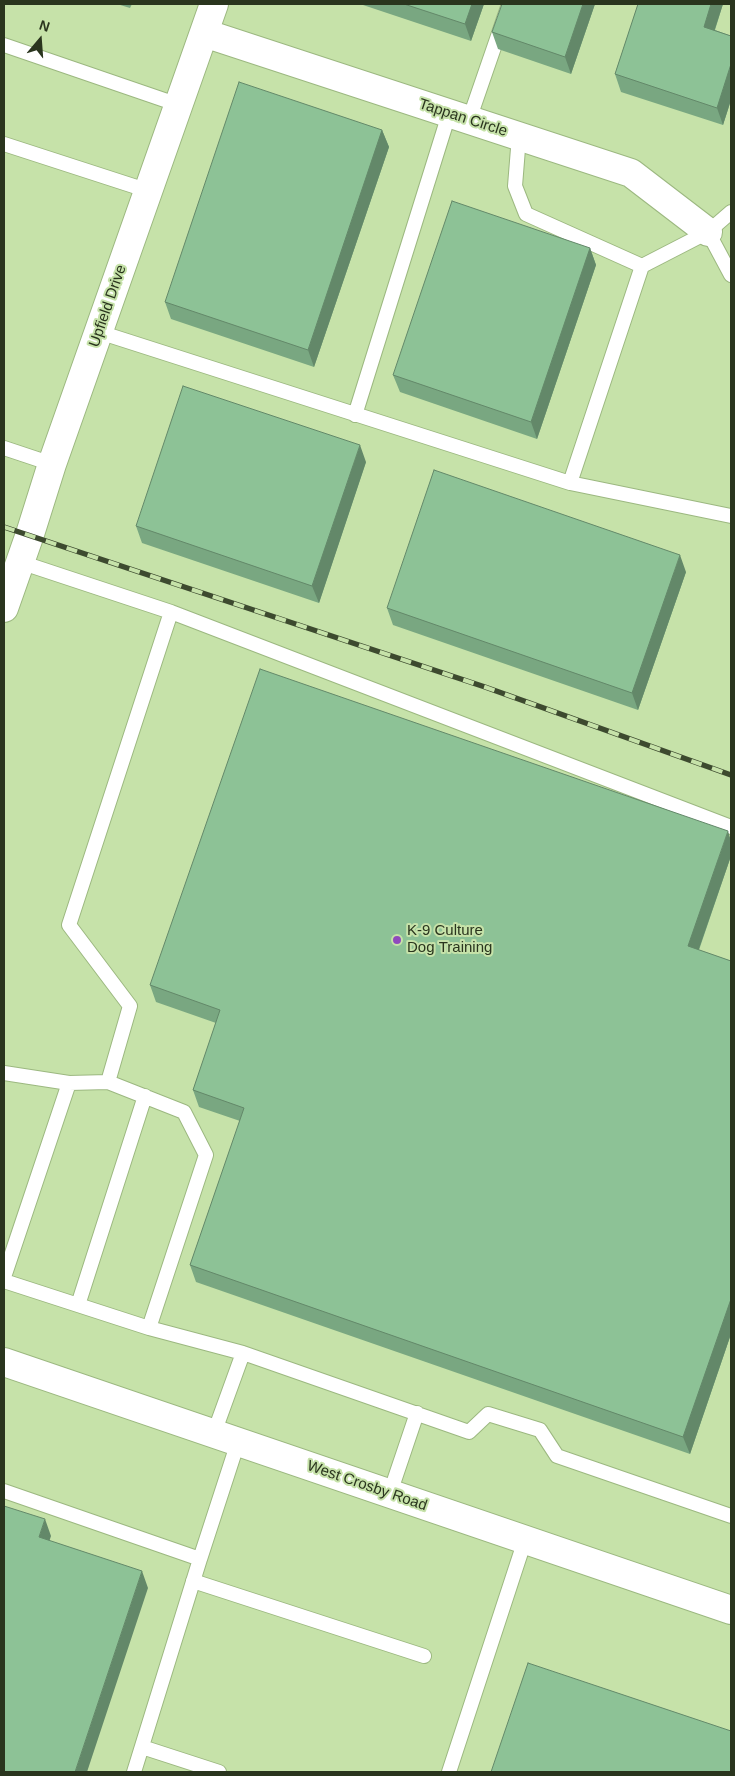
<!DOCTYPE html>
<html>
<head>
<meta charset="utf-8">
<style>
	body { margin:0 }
	#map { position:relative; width:735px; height:1776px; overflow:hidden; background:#c6e2a9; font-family:Arial,sans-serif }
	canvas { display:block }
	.frame { position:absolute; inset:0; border:5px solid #2a351e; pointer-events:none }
	.north { position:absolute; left:15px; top:15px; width:50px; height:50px; -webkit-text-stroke:4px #c6e2a9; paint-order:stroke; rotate:18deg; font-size:14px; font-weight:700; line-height:20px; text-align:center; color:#2a351e }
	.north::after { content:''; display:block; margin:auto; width:18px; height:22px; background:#2a351e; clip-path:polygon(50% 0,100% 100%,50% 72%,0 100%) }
</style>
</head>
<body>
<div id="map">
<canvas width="735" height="1776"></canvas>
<div class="frame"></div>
<div class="north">N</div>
</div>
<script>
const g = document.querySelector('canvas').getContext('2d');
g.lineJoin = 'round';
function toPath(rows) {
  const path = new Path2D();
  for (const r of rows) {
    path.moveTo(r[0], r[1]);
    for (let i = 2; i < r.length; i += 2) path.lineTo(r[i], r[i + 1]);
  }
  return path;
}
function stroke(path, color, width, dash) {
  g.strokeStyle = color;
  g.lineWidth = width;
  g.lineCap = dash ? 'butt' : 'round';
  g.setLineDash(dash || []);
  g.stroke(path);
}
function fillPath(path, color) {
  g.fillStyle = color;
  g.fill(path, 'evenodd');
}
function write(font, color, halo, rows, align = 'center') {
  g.font = font + ' Arial,sans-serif';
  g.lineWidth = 4;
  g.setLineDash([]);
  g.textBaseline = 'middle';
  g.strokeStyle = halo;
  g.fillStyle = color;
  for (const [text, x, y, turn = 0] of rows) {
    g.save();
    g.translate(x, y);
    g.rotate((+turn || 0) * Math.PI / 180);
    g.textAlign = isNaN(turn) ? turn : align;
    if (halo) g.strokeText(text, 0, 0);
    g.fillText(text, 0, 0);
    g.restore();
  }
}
const lane = toPath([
	[4,45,179,105],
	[469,120,509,4],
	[519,136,515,186,526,214,642,266],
	[4,144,149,191],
	[708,232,731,275],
	[99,332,570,483,731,516],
	[355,415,449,114],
	[4,448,52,464],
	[570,483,642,266,708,232,731,212],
	[20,562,171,612],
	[731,827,171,612,69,925,130,1006,108,1082,184,1112,206,1155,149,1328,243,1353,469,1432,488,1414,540,1430,557,1456,731,1516],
	[4,1073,69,1083,108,1082],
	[4,1277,69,1083],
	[4,1281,78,1305,145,1096],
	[78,1305,149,1328],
	[214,1433,243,1353],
	[4,1491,200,1559,238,1442],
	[390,1493,417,1413],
	[193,1581,424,1656],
	[142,1747,219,1772],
	[134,1772,200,1559],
	[449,1772,525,1540]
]);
const street = toPath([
	[204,33,631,173,708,232],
	[4,608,30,534,52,464,214,4]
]);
const secondary = toPath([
	[4,1362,731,1610]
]);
stroke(lane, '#9cb880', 16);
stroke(street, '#9cb880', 30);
stroke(secondary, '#9cb880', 30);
stroke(lane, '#fff', 14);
stroke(street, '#fff', 28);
stroke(secondary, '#fff', 28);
const rail = toPath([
	[4,527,485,687,731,775]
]);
stroke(rail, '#3d4a2f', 5.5);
stroke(rail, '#c6e2a9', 4, [11]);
fillPath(toPath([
	[117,4,132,4,130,8],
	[360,4,484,4,471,41],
	[595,4,571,74,498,49,492,32],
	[638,4,723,4,715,30,731,36,731,100,723,125,621,92,615,74],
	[382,130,389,147,314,367,171,319,165,302],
	[590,248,596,265,537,439,400,392,393,375],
	[366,462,319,603,142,543,136,526],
	[686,572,638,710,393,625,387,608],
	[731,856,699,950,731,961,731,1334,690,1454,196,1282,190,1265,240,1121,199,1107,193,1090,216,1023,156,1002,150,985]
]), '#79a781');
fillPath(toPath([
	[472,4,484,4,471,41,465,24],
	[583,4,595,4,571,74,565,57],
	[711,4,723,4,710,44,704,27],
	[731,64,731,100,723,125,717,108],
	[382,130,389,147,314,367,308,350],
	[590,248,596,265,537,439,531,422],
	[360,445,366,462,319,603,312,586],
	[680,555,686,572,638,710,632,693],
	[728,831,731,841,731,856,694,963,688,946],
	[731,1299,731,1334,690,1454,683,1437],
	[45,1519,51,1536,45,1554,39,1537],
	[142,1571,148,1588,87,1772,75,1772]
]), '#638869');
const building = toPath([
	[404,4,472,4,465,24,404,4],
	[502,4,583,4,565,57,492,32,502,4],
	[638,4,711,4,704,27,731,36,731,64,717,108,615,74,638,4],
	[239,82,382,130,308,350,165,302,239,82],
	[452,201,590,248,531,422,393,375,452,201],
	[183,386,360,445,312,586,136,526,183,386],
	[434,470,680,555,632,693,387,608,434,470],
	[260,669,728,831,688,946,731,961,731,1299,683,1437,190,1265,244,1108,193,1090,220,1010,150,985,260,669],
	[4,1506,45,1519,39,1537,142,1571,75,1772,4,1772,4,1506],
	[528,1663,731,1731,731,1772,491,1772,528,1663]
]);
fillPath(building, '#8dc296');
stroke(building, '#638869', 1);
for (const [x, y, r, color] of [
	[397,940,5,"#8f4abd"]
]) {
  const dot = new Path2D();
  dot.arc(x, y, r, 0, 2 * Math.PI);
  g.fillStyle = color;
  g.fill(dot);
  stroke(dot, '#c6e2a9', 2);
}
write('15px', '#2a351e', '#c6e2a9', [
	["Tappan Circle",463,118,18],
	["Upfield Drive",108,306,-71],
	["West Crosby Road",367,1486,19]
]);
write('15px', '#2a351e', '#c6e2a9', [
	["K-9 Culture",407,931],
	["Dog Training",407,948]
], 'left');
</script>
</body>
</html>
